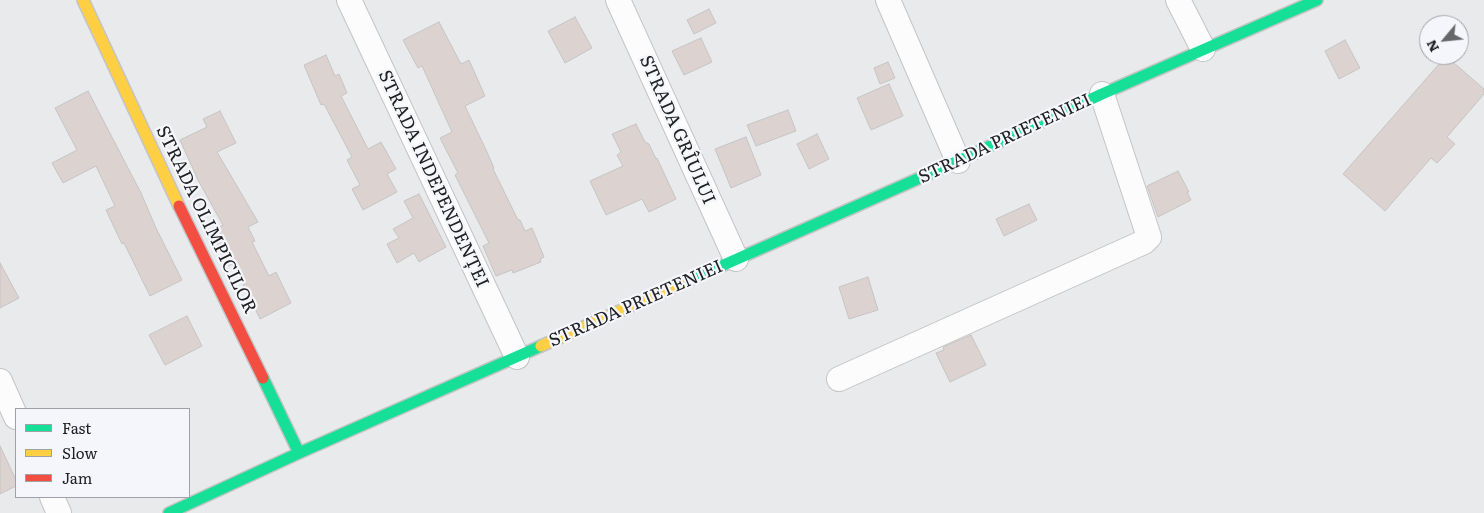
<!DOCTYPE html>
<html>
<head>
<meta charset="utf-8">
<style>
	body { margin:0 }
	#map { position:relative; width:1484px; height:513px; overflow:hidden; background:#e9eaec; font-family:Literata,serif }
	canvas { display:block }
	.legend { position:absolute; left:15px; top:408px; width:175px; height:90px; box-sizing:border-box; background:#f5f6fb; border:1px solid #a0a1a4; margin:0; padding:6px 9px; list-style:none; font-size:15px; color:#202122 }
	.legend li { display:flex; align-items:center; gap:10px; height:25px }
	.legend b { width:25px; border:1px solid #a0a1a4 }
	.north { position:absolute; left:1419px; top:15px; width:50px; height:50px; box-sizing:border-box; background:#f5f6fb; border:1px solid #a0a1a4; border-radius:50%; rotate:242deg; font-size:14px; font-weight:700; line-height:20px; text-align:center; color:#202122 }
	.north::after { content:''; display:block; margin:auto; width:18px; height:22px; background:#666769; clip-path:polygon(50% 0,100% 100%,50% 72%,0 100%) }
</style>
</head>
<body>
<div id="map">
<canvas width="1484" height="513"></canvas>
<ul class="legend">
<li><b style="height:6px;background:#16e098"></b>Fast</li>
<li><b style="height:6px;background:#ffcf43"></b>Slow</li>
<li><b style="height:6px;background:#f24e42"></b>Jam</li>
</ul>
<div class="north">N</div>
</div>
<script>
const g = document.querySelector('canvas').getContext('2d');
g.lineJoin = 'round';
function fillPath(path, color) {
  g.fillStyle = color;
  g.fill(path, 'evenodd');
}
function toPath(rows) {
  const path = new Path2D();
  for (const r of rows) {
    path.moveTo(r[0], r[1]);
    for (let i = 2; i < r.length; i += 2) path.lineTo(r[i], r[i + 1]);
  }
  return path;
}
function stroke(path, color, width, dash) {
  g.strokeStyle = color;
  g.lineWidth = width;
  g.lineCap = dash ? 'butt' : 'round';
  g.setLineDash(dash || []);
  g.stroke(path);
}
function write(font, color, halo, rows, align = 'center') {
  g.font = font + ' Literata,serif';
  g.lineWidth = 4.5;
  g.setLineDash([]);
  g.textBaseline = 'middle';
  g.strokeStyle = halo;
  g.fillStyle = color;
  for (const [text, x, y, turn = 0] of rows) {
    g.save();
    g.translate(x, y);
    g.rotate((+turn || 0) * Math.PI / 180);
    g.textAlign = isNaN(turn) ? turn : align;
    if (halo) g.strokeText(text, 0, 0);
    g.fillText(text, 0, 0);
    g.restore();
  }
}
const building = toPath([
	[709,9,716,23,694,34,687,20,709,9],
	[575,17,592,48,565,63,548,31,575,17],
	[439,22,461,64,469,60,485,96,465,106,487,152,494,168,493,169,518,220,520,220,525,231,532,228,544,257,540,259,541,262,513,273,512,270,496,276,483,246,489,243,455,175,458,173,440,138,452,132,422,66,418,68,403,40,439,22],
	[701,38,712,62,684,75,672,51,701,38],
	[1345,40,1360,68,1339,79,1325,51,1345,40],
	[326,55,335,76,339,74,347,93,341,96,368,149,381,142,396,169,387,174,397,192,363,210,352,189,360,185,347,160,352,157,324,104,321,105,304,65,326,55],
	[1446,56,1484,89,1484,94,1447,137,1455,144,1437,163,1431,158,1385,211,1343,174,1446,56],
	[888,62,895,78,880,84,874,68,888,62],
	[889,84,903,116,871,130,857,98,889,84],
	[88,91,141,193,156,228,182,280,150,296,124,243,122,244,106,210,115,206,96,166,63,183,52,163,77,150,55,108,88,91],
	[788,110,796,131,756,146,747,125,788,110],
	[220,111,236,143,217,152,258,222,248,227,255,241,252,242,269,276,276,272,291,303,260,319,235,267,234,268,232,264,228,266,211,232,223,225,198,180,180,140,207,127,203,119,220,111],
	[636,124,645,142,649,144,656,159,657,158,676,199,649,212,642,199,606,215,590,181,623,166,617,155,621,152,612,134,636,124],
	[817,134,829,159,809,169,797,144,817,134],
	[746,137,761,175,731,188,715,149,746,137],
	[1178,171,1189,192,1187,192,1191,200,1158,217,1147,186,1178,171],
	[419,194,446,247,419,262,414,253,397,263,387,244,399,238,393,229,413,218,404,201,419,194],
	[1029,204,1037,220,1004,236,996,219,1029,204],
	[0,263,19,298,0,308,0,263],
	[868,277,878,310,849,319,839,287,868,277],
	[187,316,202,346,165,365,149,335,187,316],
	[971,335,986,365,950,382,936,353,944,350,943,347,971,335],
	[0,446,16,480,16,486,0,494,0,446]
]);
fillPath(building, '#dcd2d0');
stroke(building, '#c5c4c5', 1);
const street = toPath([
	[349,0,517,357],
	[618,0,736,259],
	[888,0,958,161],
	[1178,0,1203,49],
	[839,379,1144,242,1149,237,1102,94],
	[0,381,16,417],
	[52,497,59,513]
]);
const fast = toPath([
	[683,283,958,161,1102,94,1317,0],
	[263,378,299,453],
	[169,513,299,453,541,346]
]);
const slow = toPath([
	[83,0,179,206],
	[541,346,683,283]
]);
const jam = toPath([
	[179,206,263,378]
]);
stroke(street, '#c4c4c6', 26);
stroke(fast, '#c4c4c6', 14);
stroke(slow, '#c4c4c6', 14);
stroke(jam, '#c4c4c6', 14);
stroke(street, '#fcfcfc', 24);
stroke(fast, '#16e098', 11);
stroke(slow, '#ffcf43', 11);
stroke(jam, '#f24e42', 11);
write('18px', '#202122', '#f5f6fb', [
	["STRADA GRÎULUI",677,130,66],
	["STRADA PRIETENIEI",1005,139,-25],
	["STRADA INDEPENDENȚEI",433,179,65],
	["STRADA OLIMPICILOR",206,220,64],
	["STRADA PRIETENIEI",636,304,-24]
]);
</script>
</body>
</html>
